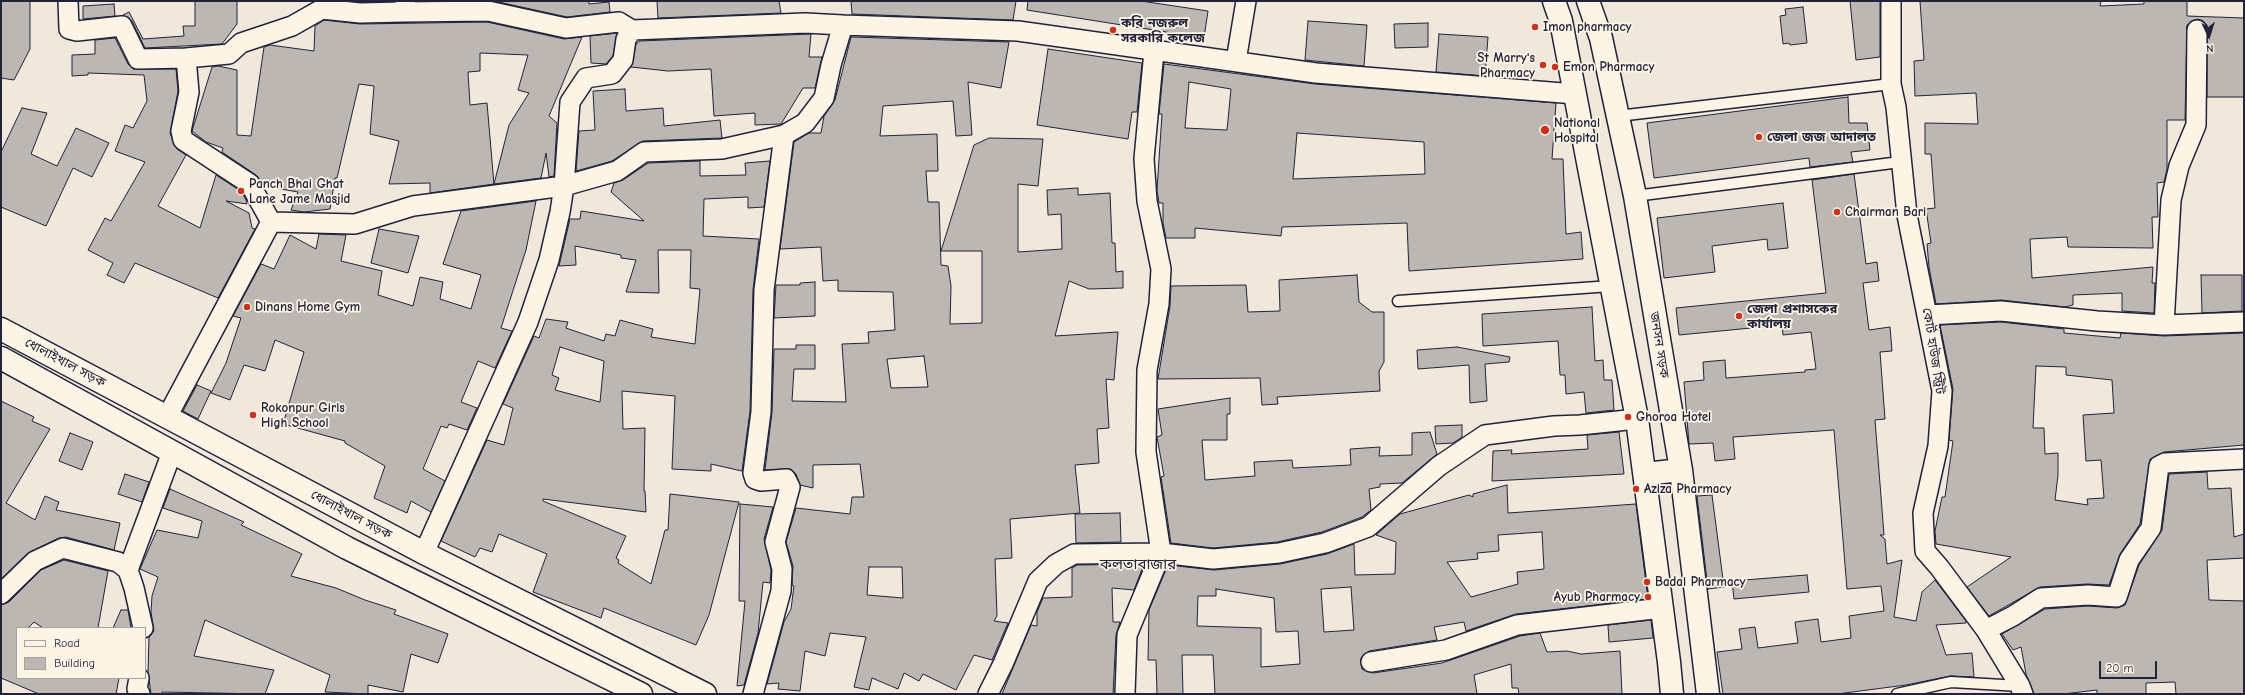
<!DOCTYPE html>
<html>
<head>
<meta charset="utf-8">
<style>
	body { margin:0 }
	#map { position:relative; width:2245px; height:695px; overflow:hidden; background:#efe8db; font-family:"Comic Neue",sans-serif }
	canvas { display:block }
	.frame { position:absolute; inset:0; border:2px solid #22223b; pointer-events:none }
	.legend { position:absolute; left:16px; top:627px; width:130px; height:52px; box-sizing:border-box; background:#fcf5e5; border:1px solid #a5a1a1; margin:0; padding:5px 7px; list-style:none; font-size:12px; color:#22223b }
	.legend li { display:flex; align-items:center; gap:8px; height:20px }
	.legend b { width:20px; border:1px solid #a5a1a1 }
	.north { position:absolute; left:2189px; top:16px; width:40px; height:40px; -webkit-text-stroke:3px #fcf5e5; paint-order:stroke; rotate:176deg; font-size:11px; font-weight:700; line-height:16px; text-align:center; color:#22223b }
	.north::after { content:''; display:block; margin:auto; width:14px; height:18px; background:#22223b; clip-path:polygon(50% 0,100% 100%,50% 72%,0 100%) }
	.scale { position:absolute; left:2099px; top:661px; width:58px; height:18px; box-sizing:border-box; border:2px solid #22223b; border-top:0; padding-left:5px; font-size:12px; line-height:14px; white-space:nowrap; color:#22223b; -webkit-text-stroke:3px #fcf5e5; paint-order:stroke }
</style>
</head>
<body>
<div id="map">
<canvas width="2245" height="695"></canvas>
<div class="frame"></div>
<ul class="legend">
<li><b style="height:5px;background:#fcf5e5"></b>Road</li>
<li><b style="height:11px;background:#bcb7b3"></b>Building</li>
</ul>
<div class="north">N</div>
<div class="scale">20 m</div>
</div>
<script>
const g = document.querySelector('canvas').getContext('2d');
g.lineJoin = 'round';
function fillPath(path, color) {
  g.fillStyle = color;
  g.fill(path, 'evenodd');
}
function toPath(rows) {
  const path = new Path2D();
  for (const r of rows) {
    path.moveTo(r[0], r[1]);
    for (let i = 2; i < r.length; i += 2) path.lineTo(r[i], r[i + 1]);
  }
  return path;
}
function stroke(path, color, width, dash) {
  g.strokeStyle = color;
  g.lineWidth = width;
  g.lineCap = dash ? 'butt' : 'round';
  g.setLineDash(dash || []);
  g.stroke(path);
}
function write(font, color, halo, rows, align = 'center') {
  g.font = font + ' "Comic Neue","Noto Sans Bengali",sans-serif';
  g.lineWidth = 3.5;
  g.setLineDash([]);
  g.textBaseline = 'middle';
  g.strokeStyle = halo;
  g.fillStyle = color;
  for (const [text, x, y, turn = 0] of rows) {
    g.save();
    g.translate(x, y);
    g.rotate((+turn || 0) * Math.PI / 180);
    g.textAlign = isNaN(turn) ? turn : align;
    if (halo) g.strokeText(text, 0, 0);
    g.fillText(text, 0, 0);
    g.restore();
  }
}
const building = toPath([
	[1,1,30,1,30,49,14,80,1,78,1,1],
	[195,1,237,1,237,24,222,44,145,48,132,21,123,15,129,12,143,39,184,36,183,26,195,26,195,1],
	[494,1,589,1,589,4,609,2,610,12,567,17,494,1],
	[657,1,779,1,781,13,658,18,657,1],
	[851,1,1016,1,1013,20,852,14,851,1],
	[1028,1,1141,1,1208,11,1204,38,1027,10,1028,1],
	[1850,1,1880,1,1880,57,1856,60,1850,1],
	[1920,1,2101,1,2100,6,2144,4,2144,1,2187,1,2187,16,2244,18,2244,97,2207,97,2207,25,2203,21,2197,19,2187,25,2185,120,2167,120,2167,169,2164,182,2157,183,2158,217,2152,217,2153,248,2068,247,2067,237,2030,239,2032,278,2153,267,2152,283,2155,283,2154,313,2122,311,2122,293,2073,295,2073,305,2065,307,2001,300,1936,304,1929,267,1927,244,1931,243,1926,209,1935,208,1931,154,1925,154,1925,123,1978,124,1976,93,1915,96,1914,61,1924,60,1920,1],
	[114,4,115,16,83,19,83,6,114,4],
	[1803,7,1807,43,1790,45,1789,43,1783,44,1780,16,1786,15,1785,9,1803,7],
	[324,20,360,24,487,22,564,39,582,37,549,116,557,123,554,176,549,177,546,153,541,178,494,184,509,125,529,93,518,90,528,55,480,53,480,71,468,72,470,105,487,103,494,184,430,193,430,183,389,184,399,141,370,134,374,86,359,84,337,178,335,178,330,209,304,212,291,210,298,192,264,186,256,175,222,152,223,148,206,142,192,131,212,67,218,66,237,70,237,135,251,136,264,47,270,45,314,51,315,26,324,20],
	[1308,21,1367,25,1364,66,1305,60,1308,21],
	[1428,23,1428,47,1395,48,1394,24,1428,23],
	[617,33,613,56,606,64,591,63,590,36,617,33],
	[811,34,809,57,822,57,815,88,803,88,781,124,755,125,755,113,714,116,711,69,668,71,631,67,636,44,640,41,811,34],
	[1439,34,1488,37,1485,76,1436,72,1439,34],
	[851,37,1009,42,1001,88,968,82,972,135,956,136,953,101,883,106,880,136,937,134,938,171,926,171,928,202,939,202,941,265,948,266,951,286,950,324,982,323,982,251,941,251,974,145,989,138,1043,139,1038,186,1018,184,1018,252,1062,249,1061,214,1048,215,1047,190,1078,188,1078,195,1110,193,1112,243,1115,243,1116,272,1123,271,1123,288,1089,289,1069,281,1055,336,1118,332,1114,380,1106,379,1109,428,1097,429,1099,463,1075,465,1080,513,1010,519,1012,558,995,559,997,616,994,621,1008,623,992,660,974,655,956,690,923,674,919,681,904,673,898,689,872,678,869,690,854,687,866,637,830,633,825,656,805,651,800,691,778,689,779,683,767,684,784,622,791,609,794,586,792,585,793,566,786,542,796,508,850,514,852,497,864,497,860,464,813,465,813,488,800,485,796,474,791,469,765,470,772,412,774,349,796,349,796,345,815,345,815,369,794,369,792,401,846,402,842,344,869,343,868,332,895,330,893,292,838,291,838,280,823,281,821,247,780,249,794,142,809,133,821,133,824,116,835,100,851,37],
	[924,356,928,387,891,388,887,359,924,356],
	[869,567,902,567,903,598,867,595,869,567],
	[115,38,128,64,133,69,176,69,178,91,170,133,177,149,186,155,158,206,200,228,216,175,242,192,246,200,247,204,226,201,249,213,252,228,255,229,218,298,135,263,124,283,107,275,113,263,88,250,105,218,111,221,145,162,115,151,125,125,133,128,147,101,144,75,88,73,88,75,72,76,72,55,95,54,95,40,115,38],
	[1048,49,1142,63,1137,112,1132,112,1128,139,1037,125,1048,49],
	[1164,64,1315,84,1556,103,1552,159,1563,159,1566,234,1581,232,1583,259,1409,271,1407,223,1282,227,1281,236,1195,228,1195,238,1166,238,1163,223,1163,203,1159,203,1157,190,1162,114,1159,114,1164,64],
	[1189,82,1231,89,1227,130,1185,128,1189,82],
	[1297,133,1424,142,1425,174,1293,179,1297,133],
	[625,89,626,111,663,108,664,126,720,120,722,138,643,141,612,161,576,171,579,131,595,130,593,91,625,89],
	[1848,97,1849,123,1867,123,1870,150,1851,152,1853,162,1810,167,1809,158,1654,178,1647,123,1848,97],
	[22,108,47,113,31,154,57,166,76,128,109,143,92,177,73,168,46,226,1,207,1,152,22,108],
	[700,161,700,176,746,175,745,163,770,161,764,207,748,208,748,197,704,199,703,236,759,239,753,290,750,411,742,471,711,464,711,471,672,469,675,396,622,391,623,429,645,428,644,491,645,491,646,512,543,499,543,501,626,536,616,558,619,560,618,563,651,584,665,530,668,530,670,494,739,502,709,615,696,645,604,608,601,618,533,592,547,554,499,534,492,552,480,548,475,557,441,541,487,440,504,445,513,408,503,404,534,336,539,338,546,319,568,322,566,328,604,341,606,334,615,336,620,320,653,329,651,337,695,344,700,289,690,288,691,250,658,250,659,293,626,292,636,260,621,258,621,255,575,246,576,265,559,266,570,219,580,219,581,211,644,221,611,192,614,183,623,180,648,163,700,161],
	[560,347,604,361,600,402,555,390,559,378,552,375,560,347],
	[1854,174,1866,264,1877,262,1879,281,1863,283,1869,330,1890,327,1892,351,1880,352,1885,419,1875,420,1884,535,1880,535,1885,539,1887,564,1902,560,1894,617,1916,621,1922,592,1935,580,1966,621,1966,623,1936,625,1946,655,1972,653,1974,677,1950,676,1906,685,1837,694,1723,694,1717,652,1742,649,1739,629,1755,627,1758,648,1798,643,1795,622,1818,619,1821,642,1851,638,1849,616,1884,611,1881,586,1847,589,1834,430,1733,437,1735,459,1715,461,1713,443,1689,444,1684,382,1704,380,1703,362,1725,360,1726,378,1805,372,1805,370,1816,369,1811,332,1783,335,1782,325,1679,335,1676,308,1826,293,1812,180,1854,174],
	[536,201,526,250,501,328,512,331,495,368,478,361,461,402,477,408,467,430,449,424,447,428,441,426,423,469,445,481,431,512,411,501,407,513,374,498,385,466,345,443,345,441,283,424,304,352,275,340,265,371,244,365,230,400,211,393,226,363,241,318,233,316,261,264,274,269,290,235,316,249,319,234,346,235,341,261,382,271,378,295,413,306,420,277,443,282,440,299,471,309,481,275,443,264,461,211,536,201],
	[1783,203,1788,248,1768,250,1767,239,1712,246,1715,272,1664,278,1657,218,1783,203],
	[379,229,419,236,408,273,371,263,379,229],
	[1357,275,1359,302,1372,312,1384,312,1384,362,1379,371,1380,391,1277,397,1278,404,1262,405,1260,378,1158,379,1170,306,1171,286,1246,285,1248,312,1280,311,1279,280,1357,275],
	[2201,275,2242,275,2242,311,2202,313,2201,275],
	[815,282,815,316,774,318,776,285,800,285,800,283,815,282],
	[1592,307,1595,361,1603,360,1604,380,1612,380,1614,410,1586,413,1584,392,1566,394,1565,375,1560,375,1558,341,1483,346,1482,314,1592,307],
	[2001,322,2064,329,2064,333,2120,338,2121,333,2164,336,2244,333,2244,445,2164,452,2150,459,2140,524,2120,554,2109,585,2087,584,2040,587,1989,616,1967,587,2011,557,1936,544,1935,531,1942,497,1945,497,1953,441,1949,440,1953,389,1940,325,2001,322],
	[2036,366,2066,367,2066,375,2112,380,2114,413,2083,415,2086,461,2101,460,2104,498,2087,499,2088,505,2055,500,2058,475,2058,453,2045,454,2044,428,2033,428,2036,366],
	[1457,347,1510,357,1509,362,1485,364,1487,401,1470,403,1469,365,1418,369,1417,350,1457,347],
	[197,385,211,391,198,419,183,411,197,385],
	[1230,398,1230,414,1227,414,1227,440,1202,440,1205,480,1255,476,1254,462,1292,460,1293,468,1351,465,1350,449,1380,447,1379,456,1412,455,1412,433,1430,432,1437,454,1402,483,1380,484,1380,487,1369,489,1371,510,1362,517,1322,532,1277,542,1213,548,1171,543,1161,477,1164,476,1157,437,1162,435,1158,409,1230,398],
	[1,401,34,417,32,421,50,429,6,503,35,520,45,496,59,502,56,510,120,523,114,550,66,537,59,538,28,553,1,579,1,401],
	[1462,425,1462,437,1453,443,1436,444,1435,426,1462,425],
	[1619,432,1624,474,1492,481,1493,451,1512,450,1511,454,1588,449,1587,435,1619,432],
	[70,433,93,442,82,470,59,461,70,433],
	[2207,472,2208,489,2231,488,2234,537,2244,534,2244,558,2207,560,2209,600,2244,601,2244,694,2176,694,2175,682,2146,683,2146,694,2097,694,2097,690,2063,694,2034,694,2026,674,2021,647,2013,650,2002,634,2045,609,2088,606,2117,608,2125,605,2139,565,2162,530,2169,474,2207,472],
	[125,474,149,482,142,502,118,494,125,474],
	[1507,485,1508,513,1636,504,1648,599,1516,614,1466,631,1464,622,1434,627,1437,640,1369,651,1361,658,1362,669,1373,673,1442,663,1520,636,1540,633,1547,652,1567,651,1581,654,1620,651,1622,694,1519,694,1518,688,1512,688,1511,664,1474,675,1477,694,1215,694,1213,655,1182,655,1183,694,1157,694,1156,660,1148,660,1149,610,1168,565,1214,570,1280,564,1327,554,1354,544,1355,575,1395,574,1396,542,1376,535,1400,514,1469,495,1473,497,1473,494,1507,485],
	[1542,532,1544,569,1517,572,1518,584,1471,597,1447,562,1478,559,1477,553,1499,551,1498,535,1542,532],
	[1351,587,1354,630,1324,632,1321,589,1351,587],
	[1216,589,1274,598,1276,632,1298,631,1300,664,1261,667,1261,628,1197,626,1198,596,1216,596,1216,589],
	[170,489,244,522,241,525,302,554,291,576,336,588,365,600,396,610,394,614,448,634,438,663,411,654,403,692,368,685,368,694,325,692,330,675,205,620,194,656,274,670,265,694,162,692,162,694,151,694,148,672,149,637,154,631,151,612,152,596,158,577,140,569,157,530,198,538,202,521,163,508,170,489],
	[1712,495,1724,587,1708,589,1697,496,1712,495],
	[740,504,773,507,764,539,771,570,770,583,763,582,758,633,744,685,737,686,745,601,739,601,740,504],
	[1120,513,1121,542,1076,543,1075,514,1120,513],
	[64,560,108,571,98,628,43,628,34,622,28,628,17,628,17,678,119,678,116,694,39,694,1,678,1,605,9,602,41,570,64,560],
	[1144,564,1134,590,1112,588,1113,622,1120,622,1116,635,1113,694,1002,694,1031,625,1037,626,1037,612,1043,598,1072,597,1072,568,1077,565,1144,564],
	[1807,575,1809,592,1734,599,1732,581,1807,575],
	[121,610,128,610,131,628,113,628,121,610],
	[1651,620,1653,638,1609,642,1608,625,1651,620]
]);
fillPath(building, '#bcb7b3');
stroke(building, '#22223b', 1);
const service = toPath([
	[1618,116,1891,84],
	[1635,196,1900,162],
	[1398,301,1611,286],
	[1897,694,1951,682,2020,686]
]);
const minor = toPath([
	[68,1,69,29,77,31,122,26,138,59,186,58,189,92,181,131,183,140,250,184,271,222,355,224,413,206,564,186,617,171,644,152,722,149,784,135,805,123,824,98,831,65,843,25,1018,31,1316,73,1575,94],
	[1891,1,1891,84,1896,107,1907,215,1942,391,1938,446,1923,513,1925,551,1939,567,1986,630,2020,686,2023,694],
	[403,12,488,11,566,28,619,22,632,30],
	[186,58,229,54,241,43,292,26,322,9,360,13,403,12,406,6,405,1],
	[1236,61,1246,1],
	[1928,315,2001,311,2097,321,2164,325,2244,322],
	[2164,325,2171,200,2179,166,2196,125,2197,30],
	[167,417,271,222],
	[424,553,528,322,549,260,560,212,564,186,570,102,586,78,612,74,623,60,626,39,632,30,805,23,843,25],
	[128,570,172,452],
	[1,594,35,561,63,548,118,562,128,570,134,588,143,628],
	[1986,630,2013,616,2041,598,2088,595,2117,597,2129,560,2151,528,2159,466,2165,463,2244,459],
	[1371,662,1446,650,1517,625,1662,608],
	[139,678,137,689,140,694],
	[753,694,781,591,782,569,775,542,790,487,786,479,761,481,755,479,753,473,761,412,764,290,784,135],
	[988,694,1003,664,1038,581,1056,564,1074,554,1161,553,1213,559,1279,553,1325,543,1368,527,1439,466,1485,435,1554,426,1580,425,1637,419],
	[1125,694,1127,635,1161,553,1146,452,1147,370,1159,304,1161,269,1147,201,1144,159,1154,51]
]);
const secondary = toPath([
	[1554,1,1561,21,1637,419,1669,662,1672,694],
	[1588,1,1601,38,1635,196,1681,470,1708,694],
	[1645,474,1681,470]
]);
const primary = toPath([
	[1,329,424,553,705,694],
	[1,358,347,548,641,694]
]);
stroke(service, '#22223b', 13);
stroke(minor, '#22223b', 22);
stroke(secondary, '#22223b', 25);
stroke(primary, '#22223b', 25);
stroke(service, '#fcf5e5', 10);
stroke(minor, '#fcf5e5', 19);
stroke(secondary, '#fcf5e5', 22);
stroke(primary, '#fcf5e5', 22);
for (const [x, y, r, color] of [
	[1535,27,4,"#c8321e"],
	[1113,30,4,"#c8321e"],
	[1543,65,4,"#c8321e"],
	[1555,67,4,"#c8321e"],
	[1545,130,5,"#c8321e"],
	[1759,137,4,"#c8321e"],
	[241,191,4,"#c8321e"],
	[1837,212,4,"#c8321e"],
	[247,307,4,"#c8321e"],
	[1739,316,4,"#c8321e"],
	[253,415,4,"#c8321e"],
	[1628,417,4,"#c8321e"],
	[1636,489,4,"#c8321e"],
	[1647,582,4,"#c8321e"],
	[1648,597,4,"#c8321e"]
]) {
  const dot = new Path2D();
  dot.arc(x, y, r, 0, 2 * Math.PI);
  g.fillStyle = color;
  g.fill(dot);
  stroke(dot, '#fcf5e5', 1.5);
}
write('bold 13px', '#22223b', '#fcf5e5', [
	["কবি নজরুল",1121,23],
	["সরকারি কলেজ",1121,38],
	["Imon pharmacy",1543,27],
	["St Marry's",1535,58,"right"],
	["Pharmacy",1535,73,"right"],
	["Emon Pharmacy",1563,67],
	["National",1554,123],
	["Hospital",1554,138],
	["জেলা জজ আদালত",1767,137],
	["Panch Bhai Ghat",249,184],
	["Lane Jame Masjid",249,199],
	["Chairman Bari",1845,212],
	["Dinans Home Gym",255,307],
	["জেলা প্রশাসকের",1747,309],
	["কার্যালয়",1747,324],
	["Rokonpur Girls",261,408],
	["High School",261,423],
	["Ghoroa Hotel",1636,417],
	["Aziza Pharmacy",1644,489],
	["Badal Pharmacy",1655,582],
	["Ayub Pharmacy",1640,597,"right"]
], 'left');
write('13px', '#22223b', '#fcf5e5', [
	["জনসন সড়ক",1659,345,81],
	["কোর্ট হাউজ স্ট্রিট",1933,351,81],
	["ধোলাইখাল সড়ক",65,363,28],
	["ধোলাইখাল সড়ক",351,515,28]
]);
write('15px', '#22223b', '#fcf5e5', [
	["কলতাবাজার",1138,565]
]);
</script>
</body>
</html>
